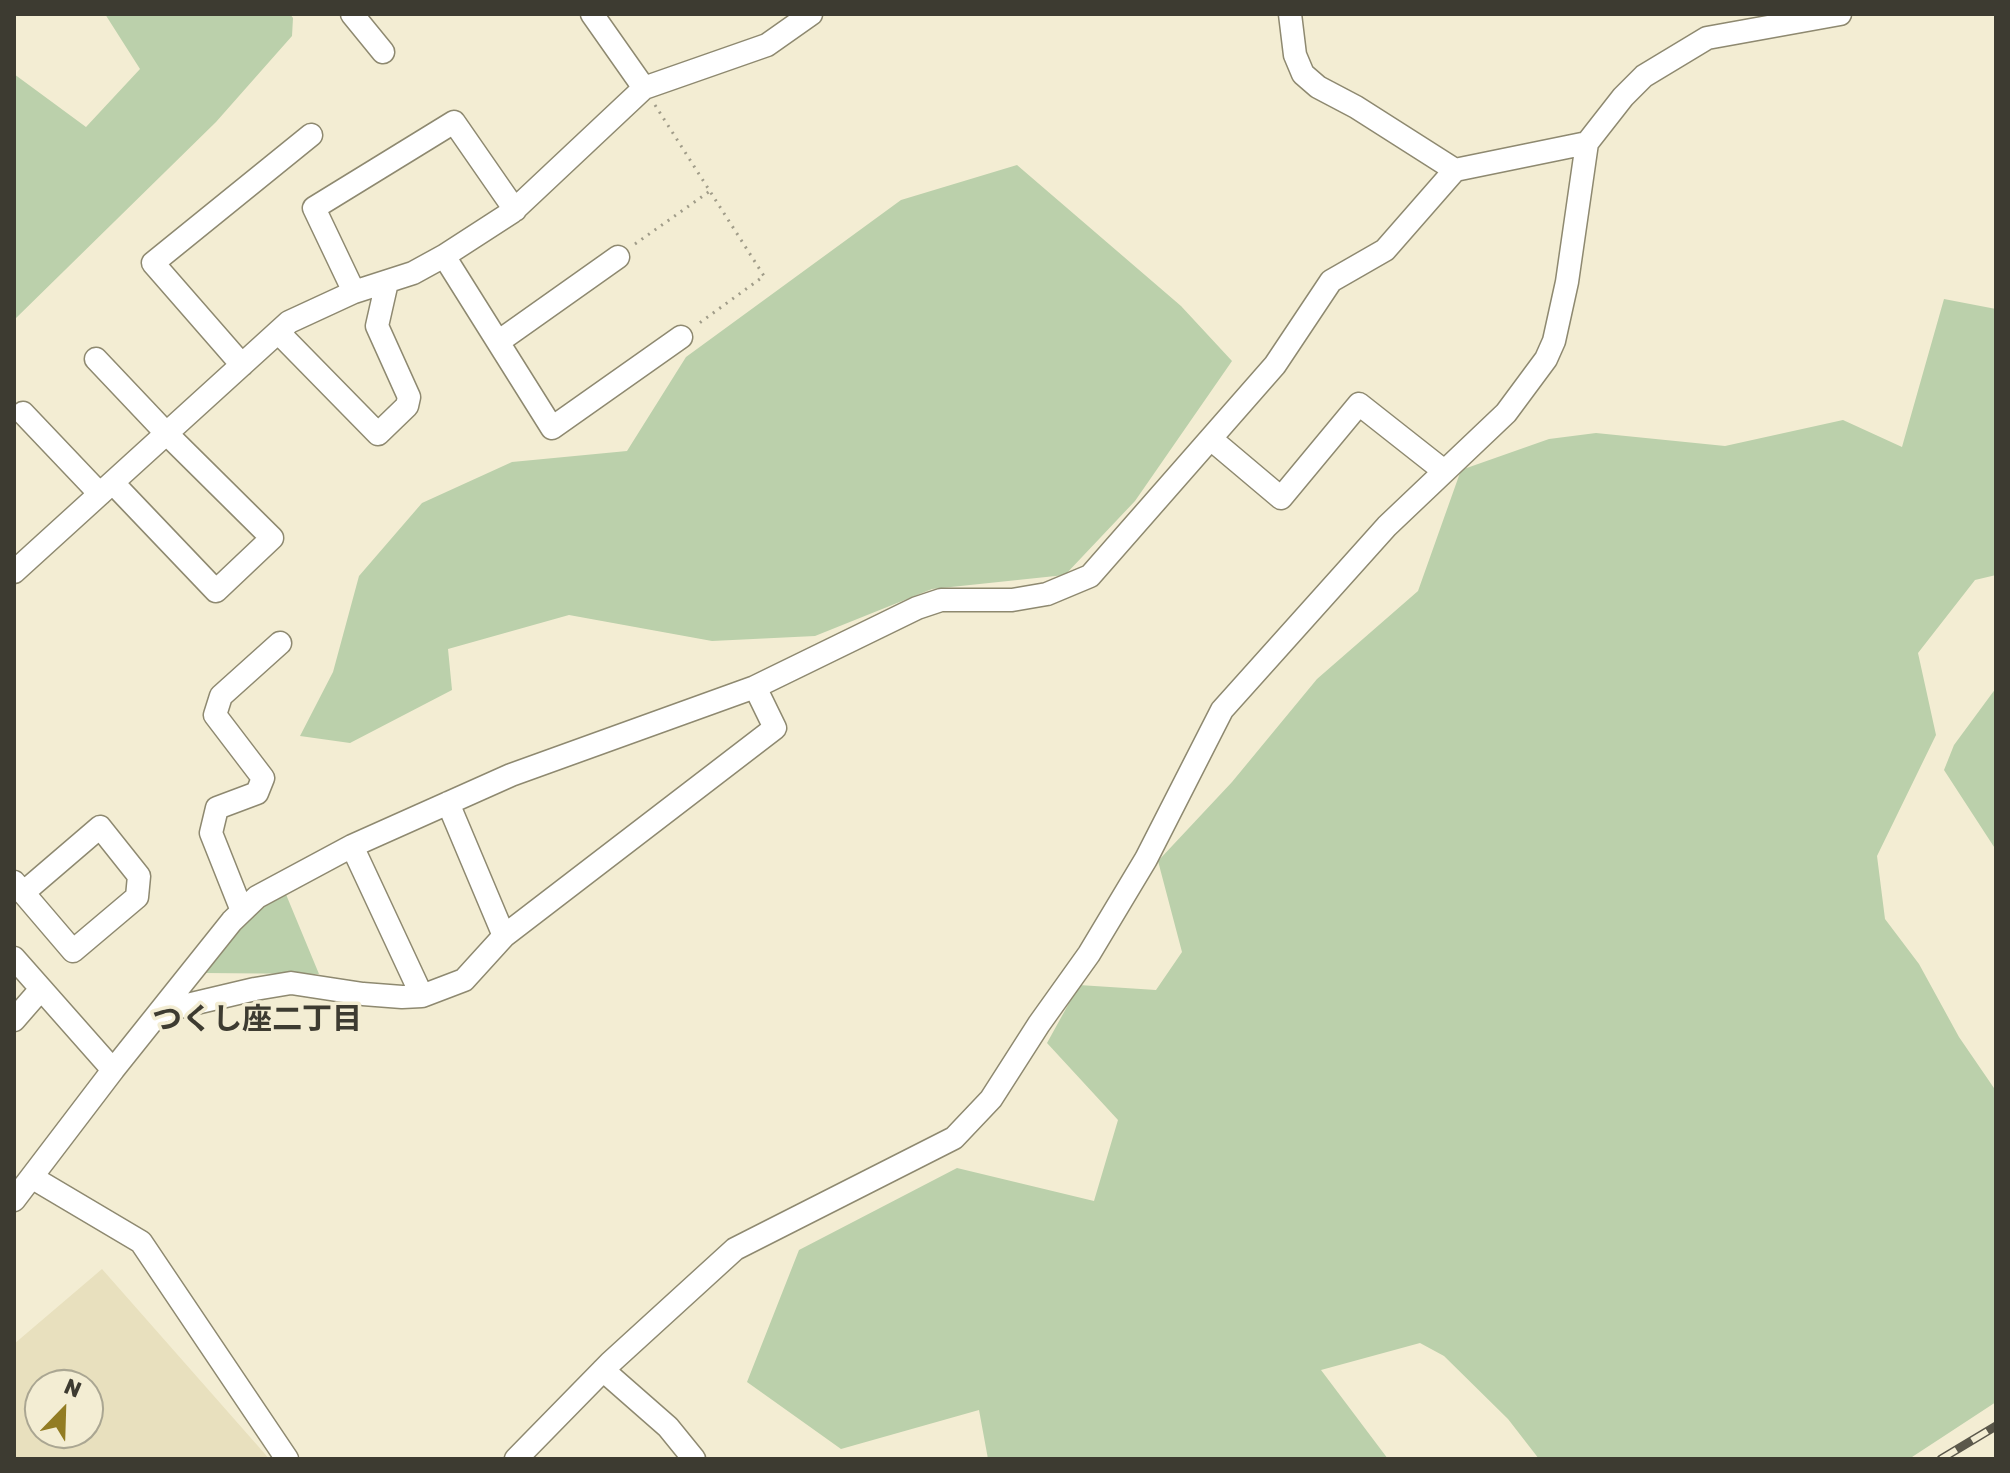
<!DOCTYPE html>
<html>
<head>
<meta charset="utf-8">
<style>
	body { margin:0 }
	#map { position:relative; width:2010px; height:1473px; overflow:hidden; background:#f3edd3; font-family:Rubik,sans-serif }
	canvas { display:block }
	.frame { position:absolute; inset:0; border:16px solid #3d3b31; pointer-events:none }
	.north { position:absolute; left:24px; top:1369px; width:80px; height:80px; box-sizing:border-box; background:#f3edd3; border:2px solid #aaa692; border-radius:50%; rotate:23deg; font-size:22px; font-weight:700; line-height:32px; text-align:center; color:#3d3b31 }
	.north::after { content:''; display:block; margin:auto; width:28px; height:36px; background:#927c23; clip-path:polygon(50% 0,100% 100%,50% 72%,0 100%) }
</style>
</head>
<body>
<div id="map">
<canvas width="2010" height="1473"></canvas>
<div class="frame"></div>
<div class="north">N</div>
</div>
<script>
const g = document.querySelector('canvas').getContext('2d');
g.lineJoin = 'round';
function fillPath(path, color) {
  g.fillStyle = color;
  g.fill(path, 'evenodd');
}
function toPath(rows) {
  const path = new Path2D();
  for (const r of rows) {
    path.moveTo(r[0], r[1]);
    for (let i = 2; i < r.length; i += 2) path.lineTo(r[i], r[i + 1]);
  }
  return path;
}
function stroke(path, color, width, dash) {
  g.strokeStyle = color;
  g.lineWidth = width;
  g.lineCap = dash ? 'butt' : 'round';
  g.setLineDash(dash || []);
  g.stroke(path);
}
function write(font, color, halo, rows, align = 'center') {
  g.font = font + ' Rubik,"Noto Sans JP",sans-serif';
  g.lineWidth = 7;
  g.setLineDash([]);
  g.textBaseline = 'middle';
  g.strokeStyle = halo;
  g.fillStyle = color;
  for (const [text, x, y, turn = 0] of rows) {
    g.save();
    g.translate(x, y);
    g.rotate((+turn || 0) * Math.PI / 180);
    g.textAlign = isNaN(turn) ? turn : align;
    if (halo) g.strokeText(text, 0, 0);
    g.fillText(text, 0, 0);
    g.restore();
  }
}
fillPath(toPath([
	[102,1269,265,1454,269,1459,14,1459,14,1344],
	[40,1385,88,1385,88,1433,40,1433]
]), '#e8e0be');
fillPath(toPath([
	[105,14,290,14,293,18,292,36,216,122,14,320,14,74,86,127,140,69],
	[1017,165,1181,306,1232,361,1135,501,1065,575,932,589,815,636,712,641,569,615,448,649,452,690,350,743,300,736,333,672,359,576,422,503,512,462,627,451,686,357,901,200],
	[1944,299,1996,309,1996,575,1975,580,1918,653,1936,735,1877,856,1885,919,1919,964,1959,1037,1996,1091,1996,1402,1909,1459,1539,1459,1508,1419,1444,1356,1420,1343,1321,1370,1388,1459,988,1459,979,1410,841,1449,747,1382,799,1250,957,1168,1094,1201,1118,1120,1047,1043,1079,985,1156,990,1182,952,1158,861,1232,782,1317,679,1418,591,1461,470,1549,439,1596,433,1725,446,1843,420,1902,447],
	[1996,688,1996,850,1944,770,1954,745],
	[285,892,319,974,205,973,242,924,260,906]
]), '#bbd0ab');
const minor = toPath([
	[352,14,383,52],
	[592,14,644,88],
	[1290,14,1295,55,1303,74,1318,87,1356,107,1455,170],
	[444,256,552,428,681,337],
	[354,292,314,208,454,122,515,210],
	[278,332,378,434,407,406,409,397,377,326,387,282],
	[498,342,618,257],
	[96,359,167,434,272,538,216,591,113,483],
	[242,365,153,263,311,135],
	[23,413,100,494],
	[1211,439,1281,498,1359,404,1444,471],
	[14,572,289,322,354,292,413,273,444,256,512,212,644,88,767,45,811,14],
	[448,803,504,936],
	[352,846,422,996],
	[14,882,73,951,137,897,139,876,100,827,23,893],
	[242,911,211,833,217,808,257,793,263,778,215,715,221,696,280,643],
	[14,958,113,1070],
	[162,1011,255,989,291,983,363,994,402,997,422,996,464,980,504,936,775,728,755,687],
	[14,1020,41,989],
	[33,1178,141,1242,287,1459],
	[14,1200,113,1070,232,921,257,897,352,846,511,775,755,687,917,608,941,600,1012,600,1047,594,1090,576,1275,365,1331,281,1385,250,1455,170,1587,143],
	[603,1370,668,1427,694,1459],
	[516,1459,610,1363,735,1249,954,1138,991,1099,1039,1024,1089,954,1146,859,1222,710,1387,526,1506,413,1546,359,1554,341,1567,282,1587,143,1623,97,1644,76,1707,38,1840,14]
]);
stroke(minor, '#8e8970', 25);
stroke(toPath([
	[655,105,764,276,698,324],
	[635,244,710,191]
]), '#a09c89', 3, [2, 6]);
stroke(minor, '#fff', 22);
const rail = toPath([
	[1941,1459,1996,1426]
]);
stroke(rail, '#5b584b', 9);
stroke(rail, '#f3edd3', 6, [18]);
write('bold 30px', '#3d3b31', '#f3edd3', [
	["つくし座二丁目",257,1020]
]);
</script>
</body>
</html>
